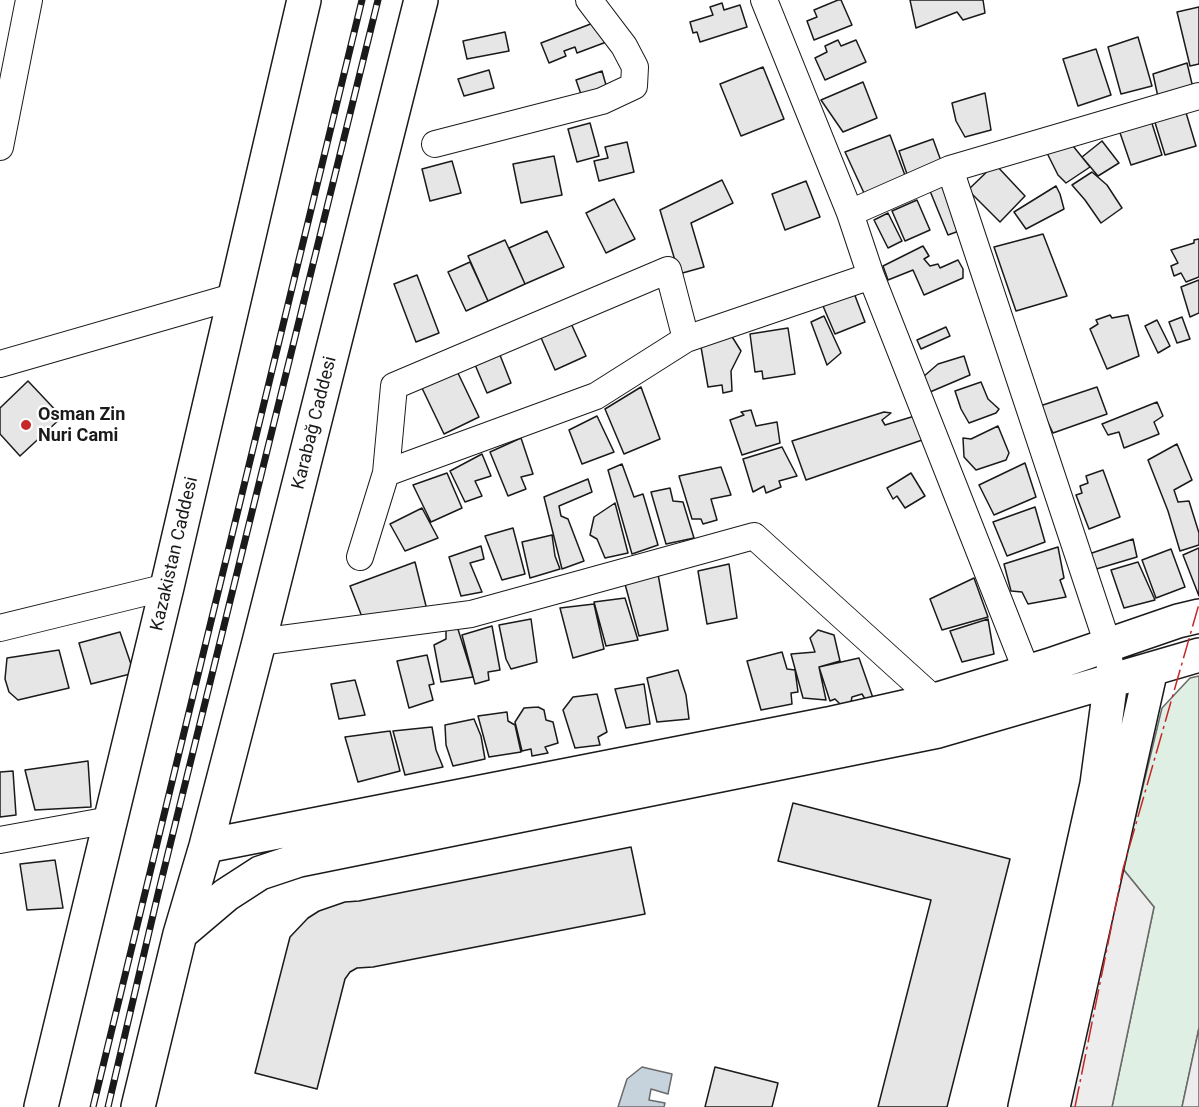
<!DOCTYPE html>
<html>
<head>
<meta charset="utf-8">
<style>
	body { margin:0 }
	canvas { display:block; background:#fff }
</style>
</head>
<body>
<canvas width="1199" height="1107"></canvas>
<script>
const g = document.querySelector('canvas').getContext('2d');
g.lineJoin = 'round';
function fillPath(path, color) {
  g.fillStyle = color;
  g.fill(path, 'evenodd');
}
function toPath(rows) {
  const path = new Path2D();
  for (const r of rows) {
    path.moveTo(r[0], r[1]);
    for (let i = 2; i < r.length; i += 2) path.lineTo(r[i], r[i + 1]);
  }
  return path;
}
function stroke(path, color, width, dash) {
  g.strokeStyle = color;
  g.lineWidth = width;
  g.lineCap = dash ? 'butt' : 'round';
  g.setLineDash(dash || []);
  g.stroke(path);
}
function write(font, color, halo, rows, align = 'center') {
  g.font = font + ' Roboto,sans-serif';
  g.lineWidth = 4.5;
  g.setLineDash([]);
  g.textBaseline = 'middle';
  g.strokeStyle = halo;
  g.fillStyle = color;
  for (const [text, x, y, turn = 0] of rows) {
    g.save();
    g.translate(x, y);
    g.rotate((+turn || 0) * Math.PI / 180);
    g.textAlign = isNaN(turn) ? turn : align;
    if (halo) g.strokeText(text, 0, 0);
    g.fillText(text, 0, 0);
    g.restore();
  }
}
const green = toPath([
	[1199,676,1199,1028,1182,1107,1112,1107,1154,907,1123,869,1162,708,1190,678,1199,676]
]);
fillPath(green, '#e0efe3');
stroke(green, '#6a6a6a', 1.5);
const parking = toPath([
	[1123,869,1154,907,1112,1107,1067,1107,1123,869],
	[1199,1028,1199,1107,1182,1107,1199,1028]
]);
fillPath(parking, '#ededed');
stroke(parking, '#6a6a6a', 1.5);
const water = toPath([
	[642,1067,672,1074,668,1094,651,1089,649,1100,665,1103,664,1107,618,1107,627,1079,642,1067]
]);
fillPath(water, '#c6d2dc');
stroke(water, '#6a6a6a', 1.5);
const building = toPath([
	[838,0,841,0,852,25,814,40,807,21,817,17,814,10,838,0],
	[910,0,983,0,985,13,963,20,957,12,916,28,910,0],
	[722,3,724,10,740,5,747,27,700,42,697,32,693,33,690,22,713,15,710,7,722,3],
	[1199,7,1199,64,1190,66,1177,12,1199,7],
	[601,20,609,41,577,53,575,47,564,51,566,56,549,63,541,43,601,20],
	[505,32,509,51,467,59,463,41,505,32],
	[1138,37,1152,86,1121,94,1108,47,1138,37],
	[838,40,841,46,856,40,866,62,825,80,815,58,827,52,825,46,838,40],
	[1096,49,1111,95,1078,106,1063,59,1096,49],
	[1187,63,1193,88,1158,97,1153,74,1187,63],
	[763,67,784,119,741,136,720,84,763,67],
	[489,70,494,88,464,96,458,79,489,70],
	[602,71,608,92,583,100,576,80,602,71],
	[863,82,877,118,843,132,821,100,863,82],
	[985,93,991,130,965,137,956,121,952,103,985,93],
	[1184,106,1196,146,1165,155,1153,116,1184,106],
	[1149,114,1162,155,1131,165,1117,124,1149,114],
	[590,123,599,156,577,162,568,129,590,123],
	[890,135,906,178,864,193,845,152,890,135],
	[933,139,941,161,936,165,907,174,899,151,933,139],
	[1069,141,1090,167,1066,183,1058,175,1046,151,1069,141],
	[1102,141,1119,163,1098,176,1082,157,1102,141],
	[627,142,634,172,599,181,594,161,608,158,605,147,627,142],
	[554,156,562,195,521,203,513,164,554,156],
	[452,161,461,193,430,201,422,169,452,161],
	[995,164,1025,196,1000,222,968,190,995,164],
	[1092,172,1107,185,1122,208,1101,223,1085,200,1072,185,1092,172],
	[722,180,733,203,691,223,704,267,679,274,660,210,722,180],
	[806,181,820,217,785,230,772,194,806,181],
	[942,186,959,231,948,235,930,191,942,186],
	[1056,186,1060,194,1064,209,1026,229,1014,212,1056,186],
	[614,199,635,239,606,253,586,213,614,199],
	[917,200,930,230,905,241,892,211,917,200],
	[888,213,902,241,888,248,874,220,888,213],
	[547,231,564,267,525,284,509,248,547,231],
	[1043,234,1067,296,1016,311,994,247,1043,234],
	[1199,239,1199,277,1186,282,1181,273,1174,276,1171,266,1178,263,1171,250,1194,243,1194,240,1199,239],
	[505,240,525,284,488,301,468,256,505,240],
	[923,246,929,256,924,259,930,266,938,264,940,268,958,260,963,269,963,278,924,295,913,270,888,280,883,266,923,246],
	[470,262,488,301,466,311,448,272,470,262],
	[417,275,439,333,416,342,394,284,417,275],
	[1199,280,1199,313,1190,317,1181,287,1199,280],
	[854,293,865,322,835,334,823,306,854,293],
	[1110,315,1112,318,1128,315,1139,356,1107,369,1090,329,1098,324,1096,320,1110,315],
	[824,316,841,353,827,365,811,322,824,316],
	[1182,317,1190,339,1177,343,1169,322,1182,317],
	[569,319,586,356,555,370,539,333,569,319],
	[1157,320,1170,346,1158,353,1145,326,1157,320],
	[946,327,950,336,921,349,917,340,946,327],
	[788,328,795,374,763,379,762,371,755,372,750,334,788,328],
	[731,335,741,351,731,371,732,391,723,393,722,385,708,387,701,347,731,335],
	[498,350,511,383,487,393,473,360,498,350],
	[964,356,970,375,930,392,923,377,938,364,964,356],
	[456,369,479,417,444,434,421,386,456,369],
	[28,381,62,417,20,456,0,434,0,408,28,381],
	[981,382,988,399,999,409,996,413,969,423,961,409,955,391,981,382],
	[641,387,660,439,624,454,605,409,641,387],
	[1097,387,1107,414,1053,433,1040,406,1097,387],
	[1157,402,1163,416,1154,422,1159,434,1124,448,1119,432,1108,435,1102,424,1157,402],
	[751,410,756,426,777,422,780,443,742,455,730,420,744,415,741,412,751,410],
	[884,412,891,413,882,420,885,425,918,415,928,438,806,480,792,441,884,412],
	[597,416,614,452,582,464,569,430,597,416],
	[998,426,1009,453,1006,460,976,470,964,457,963,438,971,439,998,426],
	[521,438,533,474,521,477,526,489,508,496,490,452,521,438],
	[1177,444,1192,480,1174,490,1178,502,1189,501,1199,533,1199,545,1180,551,1168,511,1148,460,1177,444],
	[782,447,797,476,779,481,781,487,766,493,764,486,753,492,743,459,782,447],
	[482,454,491,476,475,481,482,496,465,502,450,471,482,454],
	[1025,463,1036,497,994,515,979,485,1025,463],
	[622,464,634,497,643,494,658,545,632,554,608,470,622,464],
	[721,467,731,495,711,499,717,520,703,524,701,519,692,519,679,476,721,467],
	[1103,470,1120,517,1089,529,1076,495,1082,493,1080,486,1088,483,1086,476,1103,470],
	[447,473,462,508,431,522,413,485,447,473],
	[911,473,925,496,905,508,897,496,893,499,887,488,911,473],
	[588,479,592,492,559,506,561,516,568,519,584,561,562,569,544,497,588,479],
	[670,488,673,501,683,502,694,538,666,544,651,492,670,488],
	[615,503,628,553,605,558,597,539,590,535,594,517,615,503],
	[1035,507,1045,542,1007,556,993,522,1035,507],
	[422,508,438,538,405,551,390,524,422,508],
	[513,528,525,574,502,580,485,536,513,528],
	[552,535,555,556,560,569,530,578,522,542,552,535],
	[1133,539,1137,557,1093,570,1089,554,1133,539],
	[481,546,484,559,470,563,482,592,461,596,449,557,481,546],
	[1058,547,1064,578,1060,580,1066,597,1028,604,1022,592,1011,591,1004,564,1058,547],
	[1199,548,1199,596,1183,555,1199,548],
	[1171,549,1185,587,1156,598,1142,560,1171,549],
	[415,562,427,610,364,622,350,586,415,562],
	[1138,562,1155,600,1124,608,1111,570,1138,562],
	[729,564,737,618,707,624,698,571,729,564],
	[658,574,668,630,639,636,625,584,658,574],
	[974,578,988,617,942,630,930,599,974,578],
	[625,598,638,640,606,646,594,602,625,598],
	[594,604,604,649,573,658,560,608,594,604],
	[531,619,537,662,511,669,506,659,499,625,531,619],
	[988,619,994,654,962,662,950,631,988,619],
	[457,626,473,677,441,682,434,645,446,639,446,628,457,626],
	[492,626,500,670,488,672,489,680,475,684,462,635,492,626],
	[818,630,834,635,840,661,819,667,826,700,803,698,791,654,815,652,810,638,818,630],
	[120,632,134,673,91,684,79,643,120,632],
	[59,650,69,688,18,700,9,692,5,679,7,658,59,650],
	[782,652,787,669,795,670,798,692,791,693,792,704,761,710,747,661,782,652],
	[427,655,434,684,429,685,433,700,409,708,397,661,427,655],
	[859,658,873,698,865,699,862,694,852,697,851,702,841,705,835,699,830,701,819,667,859,658],
	[678,670,686,695,689,719,657,722,647,678,678,670],
	[355,680,365,715,339,719,331,684,355,680],
	[644,684,650,724,626,728,615,689,644,684],
	[597,694,607,732,598,737,600,745,575,748,563,710,573,697,597,694],
	[538,707,544,710,546,720,553,722,558,743,545,747,548,753,532,756,531,749,522,751,515,722,524,708,538,707],
	[507,712,508,721,515,725,521,752,489,757,478,716,507,712],
	[474,719,481,736,485,759,453,766,446,745,445,725,474,719],
	[432,727,436,750,443,767,405,775,393,731,432,727],
	[390,731,400,771,358,782,345,737,390,731],
	[88,761,91,807,35,810,25,770,88,761],
	[13,771,16,815,0,817,0,772,13,771],
	[793,803,1010,859,947,1107,878,1107,931,900,778,861,793,803],
	[631,847,645,914,373,967,357,968,350,972,345,979,317,1089,255,1073,290,937,308,918,319,911,345,902,359,901,631,847],
	[55,860,63,908,27,910,20,864,55,860],
	[715,1067,778,1083,772,1107,705,1107,715,1067]
]);
fillPath(building, '#e6e6e6');
stroke(building, '#1a1a1a', 1.5);
const minor = toPath([
	[764,0,850,213,871,276,1027,672],
	[435,144,602,101,634,86,635,67,624,46,589,0],
	[0,147,29,0],
	[950,169,1108,645,1111,680],
	[850,213,950,169,1199,96],
	[0,364,236,296],
	[386,473,596,396,686,339,871,276],
	[360,557,386,473,394,386,668,270,686,339],
	[0,628,167,587],
	[259,642,471,614,754,536,935,700],
	[0,840,110,820]
]);
const major = toPath([
	[206,846,828,724,935,700,1050,665,1178,621,1199,616],
	[180,934,226,895,260,873,299,860,938,731,1199,655],
	[41,1107,167,587,304,0],
	[138,1107,180,934,206,846,259,642,421,0],
	[1025,1107,1097,784,1111,680],
	[1053,1107,1151,669]
]);
stroke(minor, '#1a1a1a', 28);
stroke(major, '#1a1a1a', 36);
stroke(minor, '#fff', 26);
stroke(major, '#fff', 33);
const rail = toPath([
	[93,1107,362,0],
	[108,1107,158,894,378,0]
]);
stroke(rail, '#1a1a1a', 7);
stroke(rail, '#fff', 4.5, [14]);
stroke(toPath([
	[1075,1107,1123,869,1199,604]
]), '#c62828', 1.5, [21, 4.5, 3, 4.5]);
for (const [x, y, r, color] of [
	[26,425,6,"#c62828"]
]) {
  const dot = new Path2D();
  dot.arc(x, y, r, 0, 2 * Math.PI);
  g.fillStyle = color;
  g.fill(dot);
  stroke(dot, '#fff', 2);
}
write('bold 18px', '#1a1a1a', '#fff', [
	["Osman Zin",38,415],
	["Nuri Cami",38,436]
], 'left');
write('18px', '#1a1a1a', '#fff', [
	["Karabağ Caddesi",315,423,-76],
	["Kazakistan Caddesi",175,554,-77]
]);
</script>
</body>
</html>
